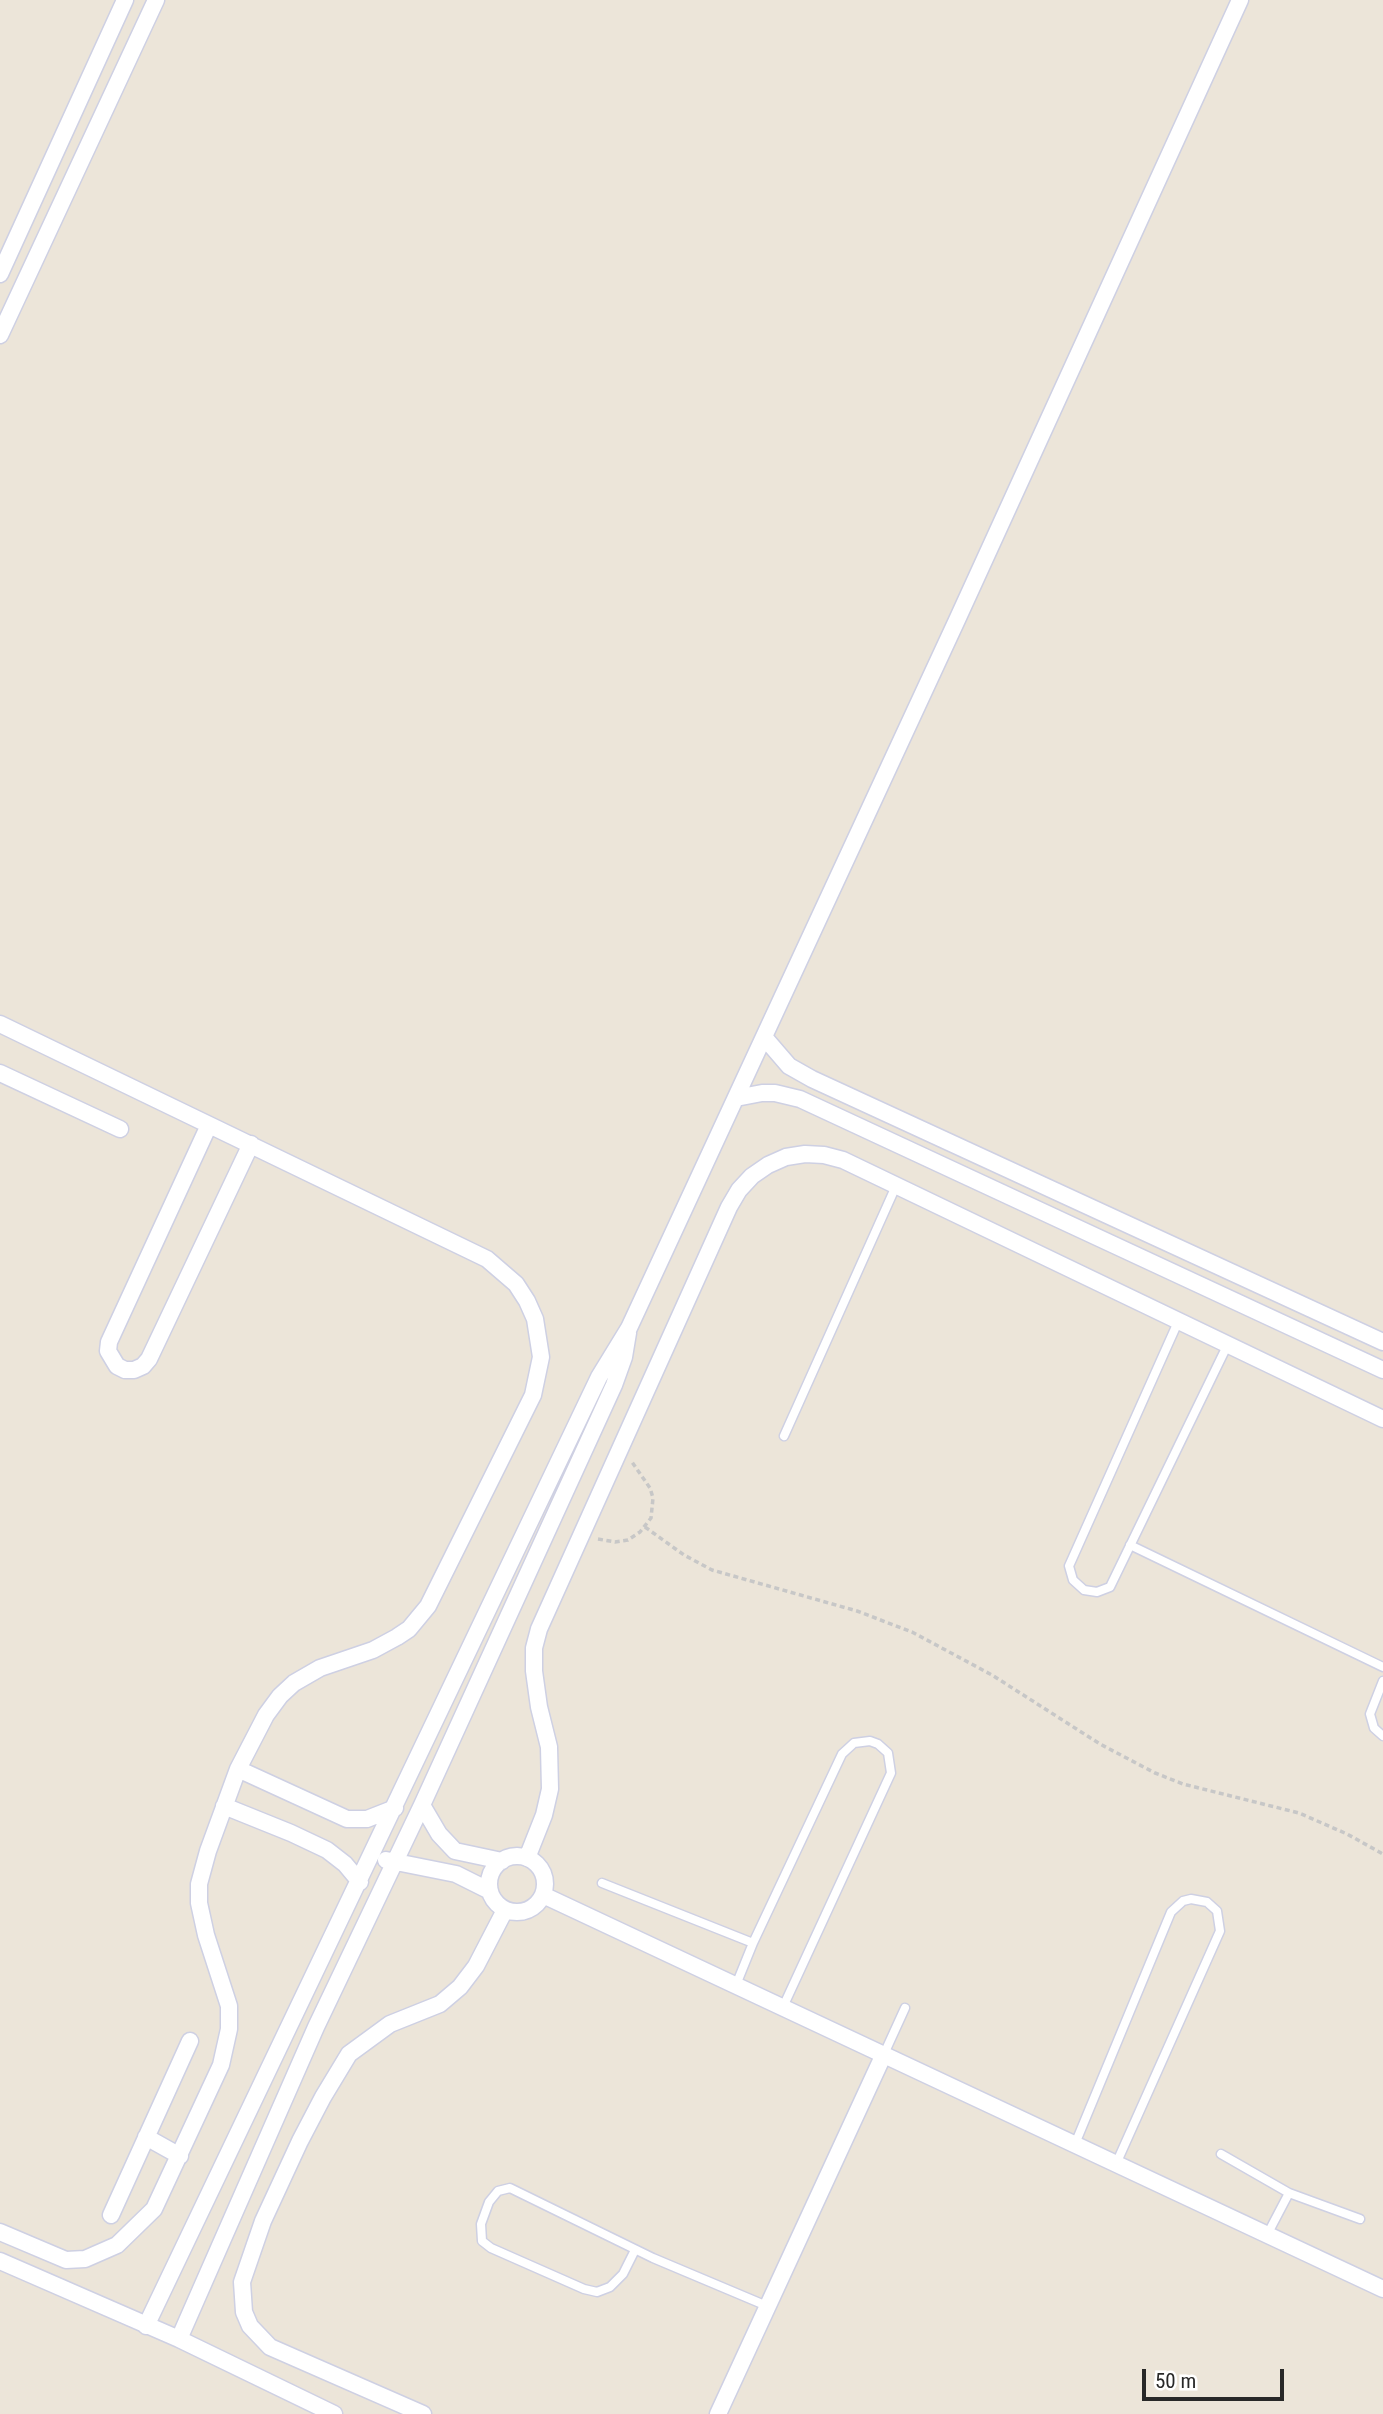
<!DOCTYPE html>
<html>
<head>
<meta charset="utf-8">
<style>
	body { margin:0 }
	#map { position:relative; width:1383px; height:2414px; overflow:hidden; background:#ece5d9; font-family:"Roboto Condensed",sans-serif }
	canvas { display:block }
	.scale { position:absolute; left:1142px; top:2369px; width:142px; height:32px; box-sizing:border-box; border:4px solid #282828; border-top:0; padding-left:9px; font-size:21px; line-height:24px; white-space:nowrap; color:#282828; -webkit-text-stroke:5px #fff; paint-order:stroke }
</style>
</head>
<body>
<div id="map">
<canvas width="1383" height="2414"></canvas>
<div class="scale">50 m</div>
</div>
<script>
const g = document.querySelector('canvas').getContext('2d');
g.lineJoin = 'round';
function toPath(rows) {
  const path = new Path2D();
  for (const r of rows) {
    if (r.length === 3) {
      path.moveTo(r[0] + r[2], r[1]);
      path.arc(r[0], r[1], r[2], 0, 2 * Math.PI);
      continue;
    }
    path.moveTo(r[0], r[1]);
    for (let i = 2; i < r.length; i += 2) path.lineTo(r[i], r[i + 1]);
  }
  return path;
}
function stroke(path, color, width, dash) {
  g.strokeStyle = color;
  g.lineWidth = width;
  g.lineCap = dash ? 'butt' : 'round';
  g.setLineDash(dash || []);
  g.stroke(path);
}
const lane = toPath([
	[1178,1322,1069,1566,1073,1580,1084,1590,1097,1592,1110,1587,1227,1346],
	[784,1436,896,1186],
	[1130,1545,1383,1667],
	[1383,1681,1370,1714,1374,1728,1383,1736],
	[602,1883,753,1943],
	[736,1985,753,1943,842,1754,854,1743,870,1741,878,1744,888,1753,891,1773,783,2007],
	[884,2054,905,2008],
	[1075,2144,1171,1912,1183,1901,1191,1899,1207,1902,1217,1911,1220,1931,1116,2164],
	[1221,2154,1289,2193,1267,2235],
	[1289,2193,1360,2219],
	[635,2250,623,2274,610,2287,597,2292,584,2289,491,2248,482,2241,481,2224,489,2202,498,2191,510,2188,653,2258,767,2306]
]);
const street = toPath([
	[0,274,125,0],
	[0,335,156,0],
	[0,1024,487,1259,516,1284,527,1301,535,1319,541,1357,533,1395,428,1606,409,1629,397,1637,373,1650,320,1668,294,1683,280,1696,266,1715,238,1769,208,1851,199,1884,199,1903,206,1935,229,2006,229,2029,221,2065,154,2209,117,2245,85,2259,66,2260,0,2232],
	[764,1037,789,1066,812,1079,1383,1342],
	[0,1073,120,1129],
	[736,1098,762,1093,775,1093,800,1099,1383,1370],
	[209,1125,109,1342,108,1351,117,1366,125,1370,134,1370,143,1366,149,1359,251,1144],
	[238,1769,347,1819,367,1819,395,1808],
	[422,1805,439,1834,455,1851,502,1861],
	[224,1806,291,1833,327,1850,345,1864,360,1882],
	[517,1884,28],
	[527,1858,544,1815,550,1789,549,1747,539,1707,534,1671,534,1648,539,1629,729,1207,739,1190,752,1176,768,1165,786,1157,805,1154,824,1155,843,1160,1383,1419],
	[386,1860,456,1874,490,1891],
	[543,1895,1383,2289],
	[146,2137,180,2156],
	[111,2215,190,2041],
	[0,2261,179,2339,334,2414],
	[146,2326,599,1377,629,1328,957,620,1240,0],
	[179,2339,316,2027,422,1805,614,1385,624,1357,628,1333],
	[423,2414,270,2347,250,2326,244,2312,242,2282,263,2221,300,2141,323,2097,349,2054,390,2024,440,2004,460,1987,476,1966,505,1910],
	[718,2414,884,2054]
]);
stroke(lane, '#ced0e3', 11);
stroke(street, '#ced0e3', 19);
stroke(toPath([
	[645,1527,684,1555,712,1570,857,1611,912,1632,992,1675,1100,1744,1155,1773,1183,1784,1299,1813,1347,1834,1383,1854],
	[598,1539,615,1542,628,1540,640,1532,651,1518,653,1498,650,1488,632,1462]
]), '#c7c7c7', 3.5, [5, 3.5]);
stroke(lane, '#fff', 8);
stroke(street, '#fff', 16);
</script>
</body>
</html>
